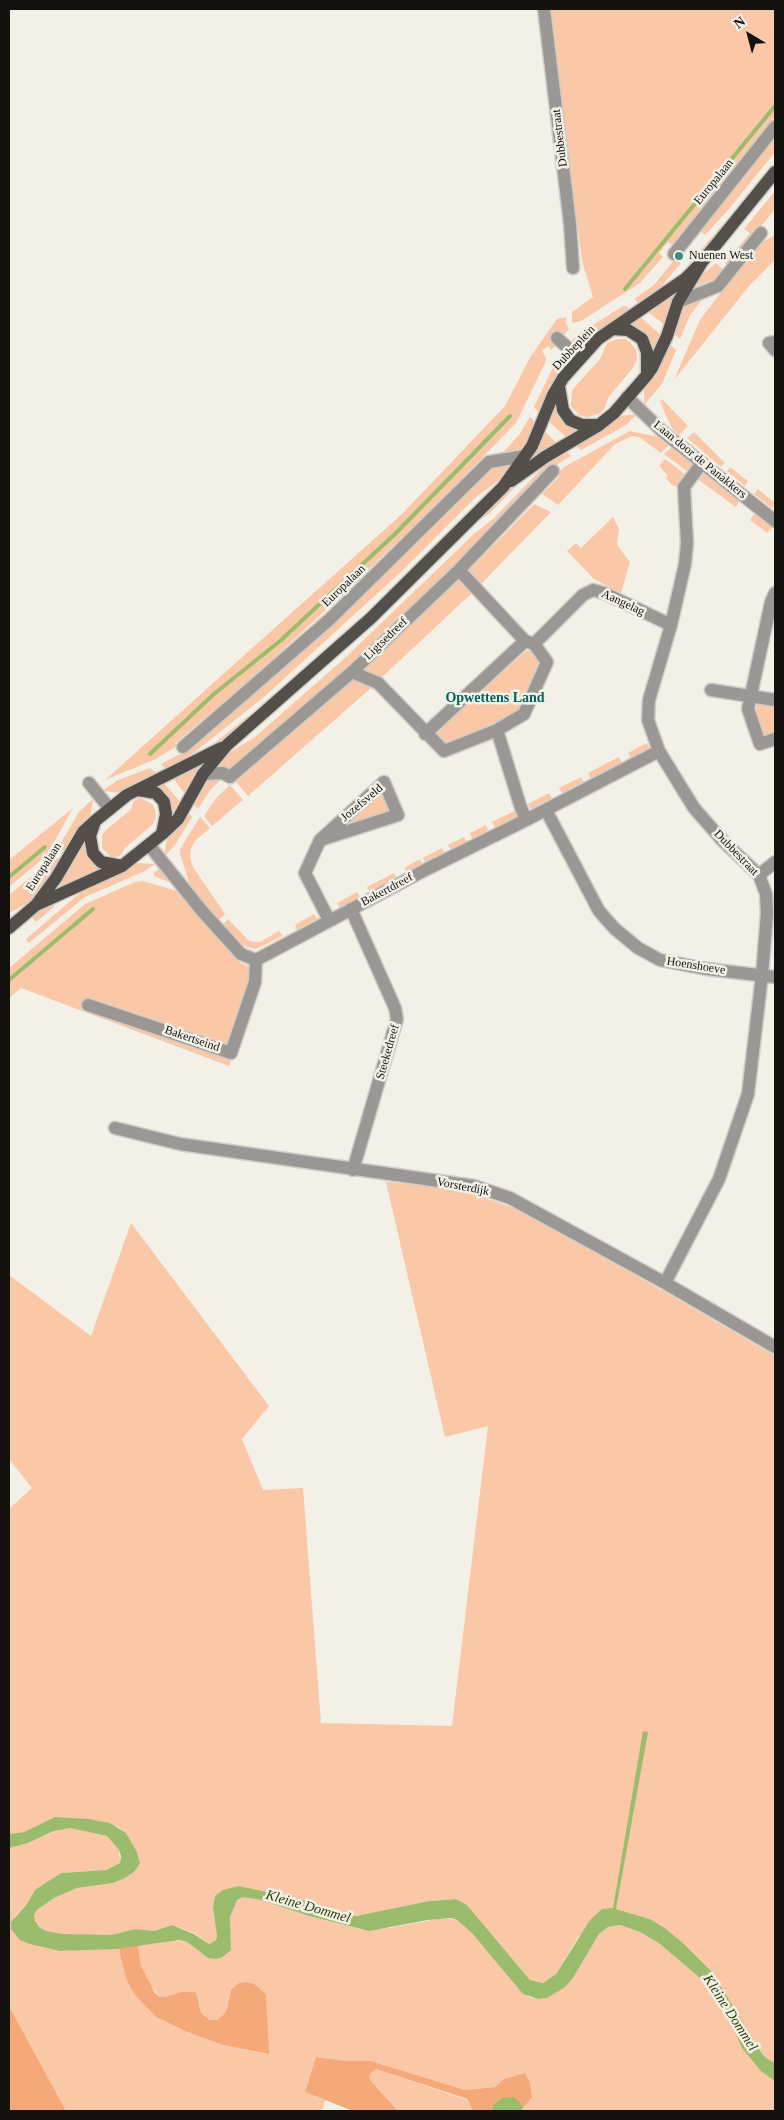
<!DOCTYPE html>
<html>
<head>
<meta charset="utf-8">
<style>
	body { margin:0 }
	#map { position:relative; width:784px; height:2120px; overflow:hidden; background:#f3f0e7; font-family:"Times New Roman",serif }
	canvas { display:block }
	.frame { position:absolute; inset:0; border:10px solid #13120f; pointer-events:none }
	.north { position:absolute; left:724px; top:10px; width:50px; height:50px; -webkit-text-stroke:4px #f3f0e7; paint-order:stroke; rotate:323deg; font-size:14px; font-weight:700; line-height:20px; text-align:center; color:#13120f }
	.north::after { content:''; display:block; margin:auto; width:18px; height:22px; background:#13120f; clip-path:polygon(50% 0,100% 100%,50% 72%,0 100%) }
</style>
</head>
<body>
<div id="map">
<canvas width="784" height="2120"></canvas>
<div class="frame"></div>
<div class="north">N</div>
</div>
<script>
const g = document.querySelector('canvas').getContext('2d');
g.lineJoin = 'round';
function fillPath(path, color) {
  g.fillStyle = color;
  g.fill(path, 'evenodd');
}
function toPath(rows) {
  const path = new Path2D();
  for (const r of rows) {
    path.moveTo(r[0], r[1]);
    for (let i = 2; i < r.length; i += 2) path.lineTo(r[i], r[i + 1]);
  }
  return path;
}
function stroke(path, color, width, dash) {
  g.strokeStyle = color;
  g.lineWidth = width;
  g.lineCap = dash ? 'butt' : 'round';
  g.setLineDash(dash || []);
  g.stroke(path);
}
function write(font, color, halo, rows, align = 'center') {
  g.font = font + ' "Times New Roman",serif';
  g.lineWidth = 5;
  g.setLineDash([]);
  g.textBaseline = 'middle';
  g.strokeStyle = halo;
  g.fillStyle = color;
  for (const [text, x, y, turn = 0] of rows) {
    g.save();
    g.translate(x, y);
    g.rotate((+turn || 0) * Math.PI / 180);
    g.textAlign = isNaN(turn) ? turn : align;
    if (halo) g.strokeText(text, 0, 0);
    g.fillText(text, 0, 0);
    g.restore();
  }
}
fillPath(toPath([
	[549,9,775,9,775,116,672,245,668,242,659,253,663,257,640,283,581,321,572,323,572,312,593,297,582,261],
	[775,134,775,152,729,209,705,235,698,229],
	[775,191,775,209,729,266,725,263,750,233,744,229],
	[722,225,723,226,689,269,681,277,679,276],
	[775,235,775,260,749,286,674,380,700,320,757,245],
	[675,259,681,263,655,294,641,305,634,299,654,285],
	[716,263,725,271,716,279,693,287,696,280],
	[676,290,679,293,666,326,646,310],
	[704,297,690,315,680,339,672,332,680,305],
	[623,306,626,306,632,311,590,339,571,341,580,333],
	[638,315,663,337,655,357,627,323],
	[566,317,566,323,569,329,564,335,559,332,553,340,557,344,551,350,549,346,542,350,546,359,545,363,516,423,430,511,327,609,253,677,175,743,177,746,156,759,105,780,402,514,505,406,531,356,557,319],
	[617,339,625,339,630,342,636,350,637,360,632,369,608,398,604,409,599,414,587,417,579,415,571,406,572,390,600,359,607,343],
	[669,343,676,350,662,384,644,405,644,387],
	[564,350,564,369,540,414,534,407,555,363],
	[662,399,688,426,679,435,672,428,666,416,660,401],
	[556,403,576,429,576,434,568,439,546,419],
	[637,414,626,425,581,450,573,444,618,416],
	[530,417,538,424,522,454,499,457,519,435],
	[543,430,559,445,531,462,528,458],
	[630,431,659,437,671,443,661,453,639,437,632,436,615,444,558,505,542,494,559,477,557,474,564,467],
	[694,432,725,463,721,467,687,438],
	[673,446,694,464,688,472,664,454],
	[564,449,571,456,553,467,486,536,328,687,231,769,215,768,224,756,255,737,346,657,474,534,494,518,552,458],
	[665,459,686,475,678,486,673,486,666,478,668,476,659,466],
	[511,465,501,479,476,497,404,569,264,697,181,763,167,771,161,764,180,754,261,685,492,468],
	[730,467,748,481,745,486,727,471],
	[702,472,738,498,739,501,736,507,696,478],
	[521,481,489,514,483,518,482,517,512,485],
	[758,489,775,503,772,508,754,494],
	[534,504,551,512,480,585,468,571],
	[756,512,773,526,767,533,750,520],
	[613,517,619,529,617,545,630,562,621,593,594,579,567,551,576,543,581,548],
	[460,579,473,592,380,679,362,671],
	[526,651,531,651,539,660,522,711,447,746,435,733,437,731],
	[353,680,371,688,248,796,236,782],
	[758,703,775,706,775,733,764,736,762,734,754,715],
	[248,716,249,718,222,742,218,744,216,742],
	[647,743,650,749,631,759,628,753],
	[619,757,622,763,591,779,588,773],
	[204,761,207,764,187,796,171,776],
	[150,768,158,775,122,793,102,791,118,780],
	[222,776,223,778,211,789,198,809,192,802,203,779],
	[581,777,584,782,562,793,559,788],
	[162,781,183,805,173,819,155,788],
	[230,785,243,800,212,826,204,816,217,797],
	[378,793,382,793,389,811,388,815,334,832],
	[549,793,552,798,531,809,528,804],
	[140,798,152,804,155,809,156,818,152,825,125,848,121,855,112,858,102,848,102,836,105,831,131,809,134,801],
	[93,799,90,818,66,849,55,853,79,812],
	[73,808,49,851,39,862,9,887,9,860],
	[516,810,519,816,495,828,492,822],
	[187,811,192,817,191,819,175,845,164,857,167,838],
	[200,817,210,828,195,841,191,849,190,857,193,867,225,914,219,920,191,889,180,853,180,849],
	[486,825,488,830,472,839,470,833],
	[464,837,467,842,451,850,448,845],
	[83,838,100,868,100,872,52,895,58,882],
	[442,848,445,853,426,863,423,858],
	[62,857,55,873,33,900,9,913,9,895,51,860],
	[420,859,422,865,407,873,404,868],
	[135,862,137,863,155,864,145,871,85,897,29,943,26,939,88,886],
	[160,868,170,880,169,882,154,876,154,873],
	[394,873,396,878,370,892,367,887],
	[143,881,177,891,240,963,247,966,263,962,241,1036,229,1066,21,988,9,998,9,968,85,904,135,882],
	[357,892,360,897,340,908,337,903],
	[53,903,55,906,36,922,31,916],
	[314,914,317,919,297,930,295,925],
	[228,919,248,940,253,942,260,942,279,931,283,936,256,949,247,947,240,943,223,924],
	[386,1182,429,1186,474,1194,516,1209,667,1293,775,1356,775,2061,773,2062,766,2058,752,2039,712,1972,684,1944,650,1919,613,1908,578,1937,556,1974,543,1983,530,1980,467,1905,456,1899,429,1901,356,1916,345,1915,327,1907,304,1900,239,1886,215,1896,213,1907,217,1937,215,1941,209,1944,194,1933,172,1925,154,1931,135,1929,111,1935,100,1936,63,1934,46,1931,39,1927,35,1921,34,1915,37,1910,54,1898,77,1888,114,1883,135,1871,140,1862,137,1852,126,1833,118,1827,101,1821,55,1817,24,1832,9,1834,9,1509,32,1488,9,1459,9,1275,91,1336,131,1223,269,1406,242,1439,263,1490,303,1488,321,1723,452,1726,488,1426,445,1437],
	[62,1828,70,1828,107,1836,119,1850,120,1863,106,1870,61,1873,35,1890,27,1904,14,1917,40,1946,60,1951,119,1948,127,1981,134,1994,156,2017,187,2032,223,2045,268,2054,266,1994,259,1989,239,1983,231,1990,227,2009,223,2015,217,2020,210,2020,201,2013,197,1996,182,1992,165,1997,160,1997,150,1985,141,1966,138,1945,172,1940,187,1942,208,1958,231,1938,229,1923,233,1908,237,1900,243,1897,261,1900,309,1916,363,1930,389,1928,443,1918,457,1920,472,1933,507,1973,517,1987,529,1997,538,1999,547,1998,573,1978,599,1934,608,1927,620,1925,640,1932,660,1944,701,1979,723,2008,733,2027,775,2081,775,2111,491,2111,513,2097,505,2079,495,2087,465,2090,371,2061,346,2061,316,2057,305,2092,325,2100,323,2109,318,2111,66,2111,9,2006,9,1848,28,1843],
	[376,2069,467,2100,473,2111,398,2111,368,2079,370,2074]
]), '#fac7a7');
fillPath(toPath([
	[138,1945,141,1966,155,1993,160,1997,165,1997,182,1992,195,1992,197,1996,201,2013,210,2020,217,2020,223,2015,227,2009,231,1990,239,1983,247,1982,254,1984,266,1994,269,2054,223,2045,187,2032,156,2017,134,1994,127,1981,121,1958,119,1948],
	[9,2006,58,2096,66,2111,9,2111],
	[316,2057,346,2061,371,2061,465,2090,495,2087,504,2079,525,2073,530,2083,532,2097,523,2108,520,2102,493,2105,491,2111,473,2111,467,2099,376,2069,370,2074,369,2079,398,2111,353,2111,305,2092]
]), '#f6a978');
fillPath(toPath([
	[643,1731,648,1732,616,1909,650,1919,666,1929,684,1944,712,1972,761,2052,766,2058,773,2062,775,2061,775,2081,761,2071,742,2048,730,2020,701,1979,660,1944,640,1932,620,1925,608,1927,599,1934,573,1978,565,1987,547,1998,538,1999,523,1994,472,1933,457,1920,451,1918,428,1920,369,1931,309,1916,261,1900,243,1897,237,1900,230,1917,231,1950,221,1958,214,1959,208,1958,187,1942,179,1940,116,1949,60,1951,30,1944,20,1940,11,1929,11,1922,27,1904,35,1890,44,1884,61,1873,106,1870,120,1863,121,1856,119,1850,107,1836,70,1828,54,1831,28,1843,9,1848,9,1834,24,1832,55,1817,89,1819,110,1823,126,1833,137,1852,140,1863,135,1871,125,1878,113,1883,77,1888,54,1898,37,1910,34,1915,35,1921,39,1927,46,1931,63,1934,111,1935,135,1929,154,1931,172,1925,194,1934,209,1944,215,1941,217,1937,213,1907,215,1896,223,1890,239,1886,304,1900,327,1907,345,1915,356,1916,429,1901,456,1899,467,1905,530,1980,543,1983,556,1974,590,1920,602,1909,613,1908],
	[513,2097,520,2102,523,2108,521,2111,491,2111,493,2105,502,2098]
]), '#9cbc6d');
stroke(toPath([
	[625,289,775,106],
	[150,754,214,694,280,641,324,600,396,533,510,416],
	[9,877,45,847],
	[9,980,93,909]
]), '#9cbc6d', 4);
const minor = toPath([
	[544,9,570,224,573,268],
	[674,254,775,127],
	[678,302,718,286,761,233],
	[557,338,580,359],
	[775,342,769,343,775,350],
	[627,397,662,431,775,521],
	[775,593,771,602,748,709,760,744,775,739],
	[534,644,583,595,593,590,604,593,671,625],
	[352,672,378,683,444,751,497,730,524,714,547,662,534,644,525,641,459,570],
	[711,690,775,700],
	[497,730,520,805,526,820],
	[425,734,525,641],
	[183,747,330,619,489,462,525,456],
	[203,774,223,773,230,777,352,672,459,570,553,471],
	[384,782,398,815,320,840,384,782],
	[89,783,110,809],
	[546,810,599,911,615,929,638,948,660,960,707,969,775,977],
	[320,840,305,873,329,920],
	[149,845,202,911,241,954,256,960,427,869,526,820,659,751],
	[759,875,775,862],
	[351,909,395,1008,397,1019,353,1170],
	[88,1005,231,1053,255,982,256,960],
	[115,1128,180,1144,474,1186,510,1198,665,1283,775,1347],
	[665,1283,719,1179,748,1094,762,975,767,913,766,894,759,875,723,841,694,808,659,751,648,720,649,700,671,625,685,564,687,543,684,487,702,463]
]);
const major = toPath([
	[612,329,628,330,642,339,647,352,647,375],
	[559,386,563,410,570,420,582,425,599,425],
	[511,481,545,457,599,425,614,413,647,375,652,368,667,336,678,302,702,262,775,172],
	[138,790,156,793,164,802,166,814,162,834],
	[95,821,90,836,93,853,101,862,122,866],
	[36,905,122,866,162,834,178,819,203,774,227,745,371,618,503,487,532,446,553,395,563,378,598,339,685,279,702,262],
	[9,928,36,905,56,878,83,832,95,821,127,795,221,748]
]);
stroke(minor, '#cfccc4', 15);
stroke(major, '#cfccc4', 15);
stroke(minor, '#9a9794', 12);
stroke(major, '#544f4a', 12);
for (const [x, y, r, color] of [
	[679,256,5,"#468a7f"]
]) {
  const dot = new Path2D();
  dot.arc(x, y, r, 0, 2 * Math.PI);
  g.fillStyle = color;
  g.fill(dot);
  stroke(dot, '#f3f0e7', 2);
}
write('12px', '#13120f', '#f3f0e7', [
	["Dubbestraat",560,138,-97],
	["Europalaan",714,182,-51],
	["Dubbeplein",574,348,-47],
	["Laan door de Panakkers",700,460,39],
	["Europalaan",344,586,-44],
	["Aangelag",623,603,25],
	["Ligtsedreef",386,639,-44],
	["Jozefsveld",362,803,-40],
	["Dubbestraat",736,853,46],
	["Europalaan",44,867,-57],
	["Bakertdreef",387,890,-28],
	["Hoenshoeve",696,966,9],
	["Bakertseind",192,1039,19],
	["Steekedreef",388,1052,-74],
	["Vorsterdijk",463,1187,11]
]);
write('12px', '#13120f', '#f3f0e7', [
	["Nuenen West",689,256]
], 'left');
write('bold 14px', '#036459', '#f3f0e7', [
	["Opwettens Land",495,698]
]);
write('italic 14px', '#2b3e02', '#f3f0e7', [
	["Kleine Dommel",308,1907,16],
	["Kleine Dommel",730,2013,57]
]);
</script>
</body>
</html>
